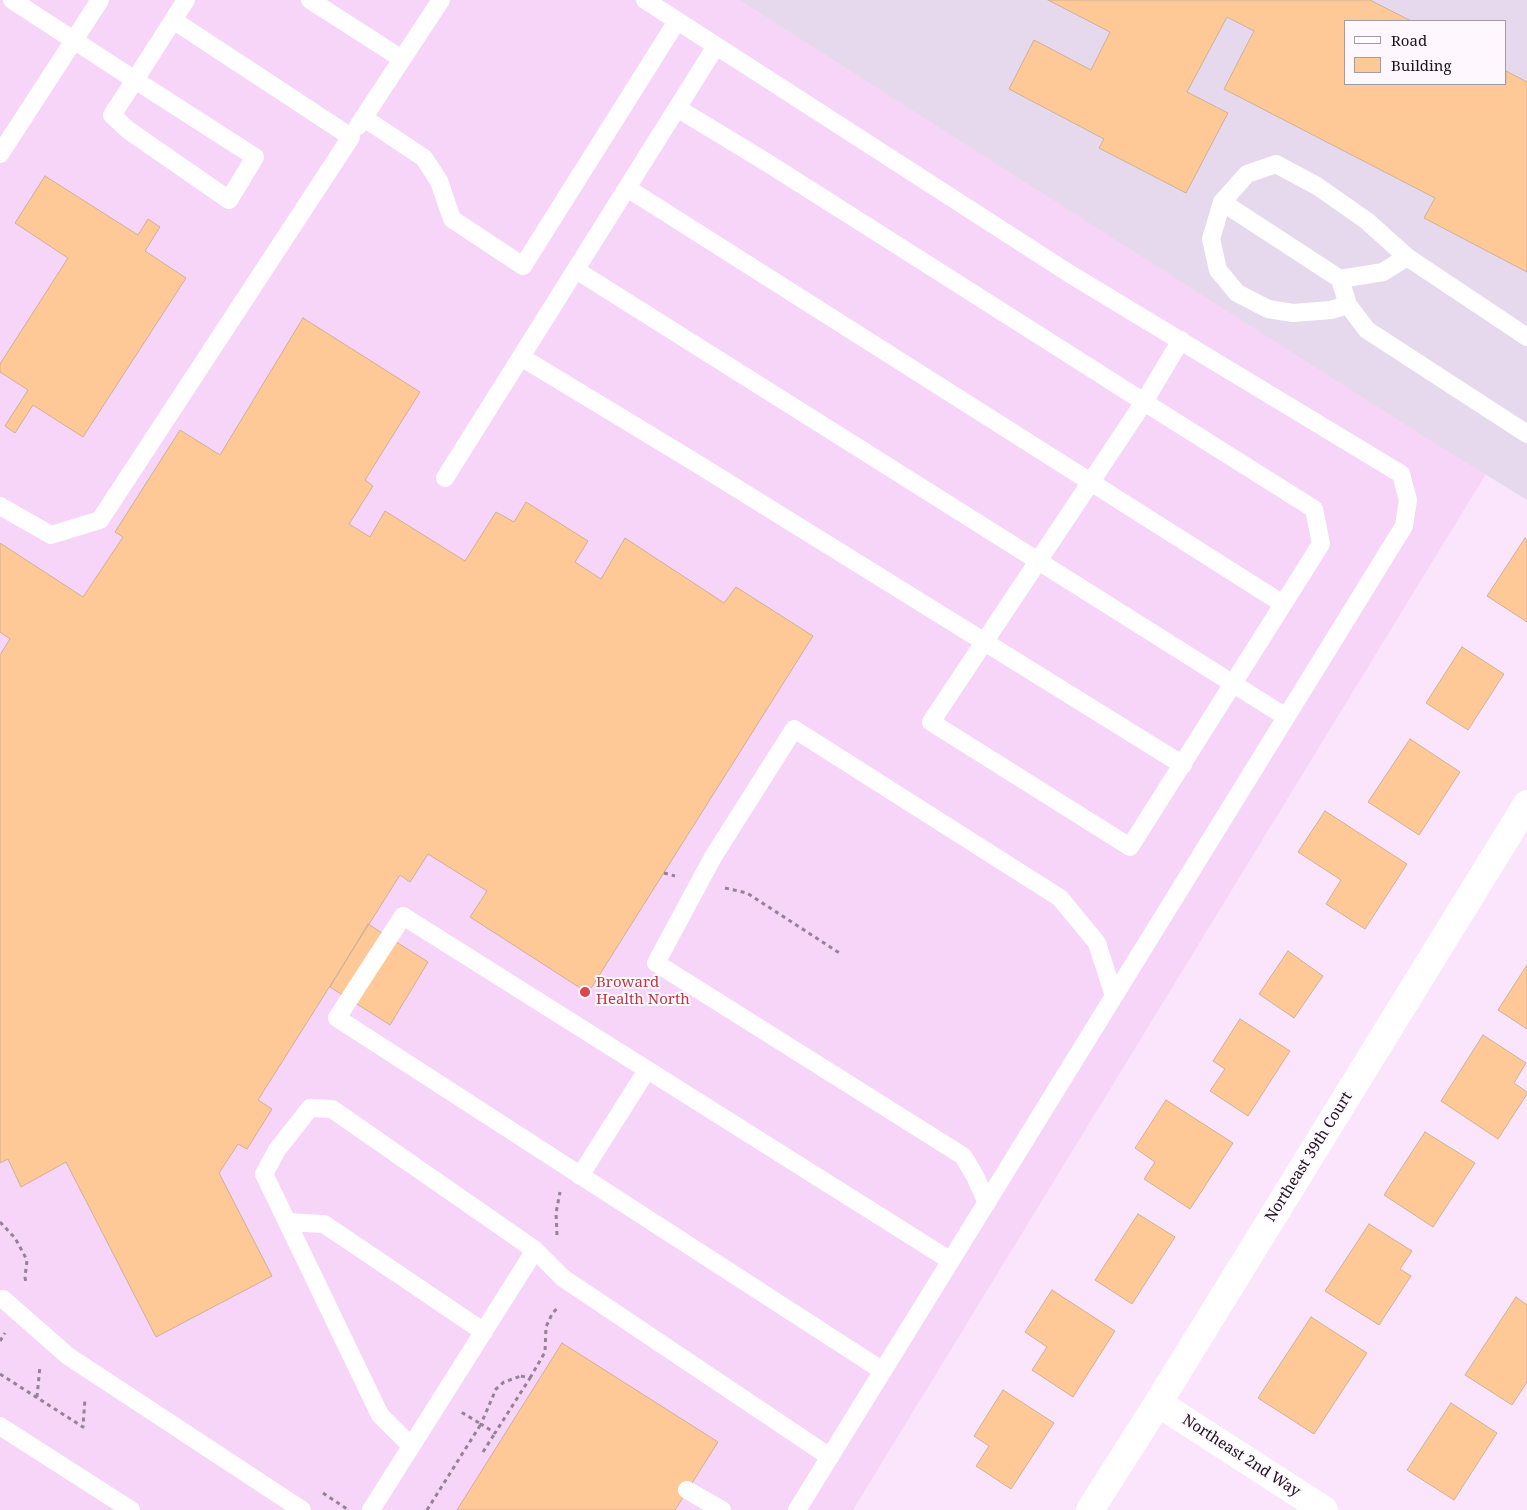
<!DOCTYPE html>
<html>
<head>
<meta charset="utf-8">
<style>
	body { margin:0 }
	#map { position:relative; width:1527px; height:1510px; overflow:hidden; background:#fbe5fc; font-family:"Noto Serif",serif }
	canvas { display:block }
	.legend { position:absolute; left:1344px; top:20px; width:162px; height:65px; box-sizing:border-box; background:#fef8fe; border:1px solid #a39ca3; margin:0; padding:6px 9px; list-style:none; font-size:15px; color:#1a111b }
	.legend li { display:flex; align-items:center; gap:10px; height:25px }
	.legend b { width:25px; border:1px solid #a39ca3 }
</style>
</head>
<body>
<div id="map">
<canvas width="1527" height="1510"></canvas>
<ul class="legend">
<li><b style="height:6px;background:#fff"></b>Road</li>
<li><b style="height:14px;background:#ffc997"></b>Building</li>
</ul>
</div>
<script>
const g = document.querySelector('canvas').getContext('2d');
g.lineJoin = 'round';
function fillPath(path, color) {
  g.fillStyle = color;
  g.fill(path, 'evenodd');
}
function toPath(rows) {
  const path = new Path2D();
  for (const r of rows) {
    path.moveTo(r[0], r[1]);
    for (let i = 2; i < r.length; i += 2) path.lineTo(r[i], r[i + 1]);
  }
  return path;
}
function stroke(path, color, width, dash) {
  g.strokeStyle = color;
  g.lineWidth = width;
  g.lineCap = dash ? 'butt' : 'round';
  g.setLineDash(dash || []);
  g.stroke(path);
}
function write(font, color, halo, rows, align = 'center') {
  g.font = font + ' "Noto Serif",serif';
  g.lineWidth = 4;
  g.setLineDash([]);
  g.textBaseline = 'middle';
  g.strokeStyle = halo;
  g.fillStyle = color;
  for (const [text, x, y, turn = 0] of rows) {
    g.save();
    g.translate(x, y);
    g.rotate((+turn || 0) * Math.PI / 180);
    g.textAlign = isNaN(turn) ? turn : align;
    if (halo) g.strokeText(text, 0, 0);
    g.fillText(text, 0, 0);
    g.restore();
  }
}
fillPath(toPath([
	[0,0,739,0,1486,474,853,1510,0,1510]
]), '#f7d5f9');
fillPath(toPath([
	[739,0,1527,0,1527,500,1428,439],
	[1346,21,1506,21,1506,84,1346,84]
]), '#e7d9ed');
const building = toPath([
	[1048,0,1370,0,1411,21,1346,21,1346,84,1506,84,1506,71,1527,82,1527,272,1424,218,1435,198,1224,89,1254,31,1227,17,1187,92,1228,113,1186,193,1099,148,1104,139,1009,89,1034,40,1091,70,1110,32,1048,0],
	[45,176,138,235,148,219,160,227,145,251,186,278,83,437,33,405,15,433,5,426,28,390,0,372,0,364,68,258,15,223,45,176],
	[303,318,420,392,365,480,373,486,349,524,370,537,385,511,465,561,496,512,514,522,526,502,588,541,575,562,601,579,625,538,724,603,736,587,813,636,588,993,470,917,487,891,428,854,410,882,400,875,258,1100,272,1109,247,1149,238,1144,219,1173,272,1276,156,1337,66,1162,21,1187,8,1159,0,1163,0,655,10,639,0,632,0,543,83,597,123,537,115,532,180,430,220,455,303,318],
	[1525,538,1527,540,1527,622,1487,596,1525,538],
	[1462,647,1504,674,1468,730,1426,703,1462,647],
	[1410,739,1460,772,1419,835,1368,802,1410,739],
	[1325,811,1407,864,1365,929,1326,904,1341,880,1298,852,1325,811],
	[368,924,428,962,390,1025,330,987,368,924],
	[1288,951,1323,976,1294,1018,1259,994,1288,951],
	[1527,965,1527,1029,1498,1010,1527,965],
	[1240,1019,1290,1051,1248,1116,1210,1091,1225,1069,1213,1061,1240,1019],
	[1483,1035,1526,1063,1514,1083,1527,1092,1527,1094,1498,1139,1441,1101,1483,1035],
	[1166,1100,1233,1143,1190,1209,1144,1179,1155,1162,1135,1148,1166,1100],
	[1425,1132,1475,1163,1433,1227,1384,1195,1425,1132],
	[1138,1214,1175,1237,1132,1304,1095,1280,1138,1214],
	[1369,1224,1412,1251,1400,1269,1411,1276,1379,1325,1325,1291,1369,1224],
	[1052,1290,1115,1331,1073,1397,1032,1370,1047,1347,1025,1332,1052,1290],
	[1516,1297,1527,1305,1527,1382,1512,1405,1465,1375,1516,1297],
	[1311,1317,1367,1353,1314,1434,1258,1398,1311,1317],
	[562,1343,718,1442,675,1510,457,1510,562,1343],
	[1003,1390,1054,1423,1011,1489,976,1466,989,1446,974,1436,1003,1390],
	[1451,1403,1497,1433,1454,1500,1407,1470,1451,1403]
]);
fillPath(building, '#ffc997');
stroke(building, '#ceb196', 1);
stroke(toPath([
	[664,873,675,876],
	[725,888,747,893,841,954],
	[0,1222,15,1238,27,1260,25,1277,26,1284],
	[557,1235,556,1213,560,1192],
	[0,1341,5,1333],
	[0,1374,83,1427,85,1398],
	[521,1376,530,1378,495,1433,481,1424,496,1389,504,1382,521,1376],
	[530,1378,545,1352,546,1327,552,1314,559,1306],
	[37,1397,40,1366],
	[483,1452,495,1433],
	[323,1493,347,1509],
	[427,1510,481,1424,461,1412]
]), '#938394', 3, [4, 4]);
stroke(toPath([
	[12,0,135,80,186,0],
	[310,0,402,59],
	[645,0,1070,274,1401,474,1408,500,1404,526,797,1510],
	[135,80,255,157,229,200,128,130,112,115,135,80],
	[677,108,766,162,878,233,1089,367,1144,402,1314,509,1321,544,1130,847,931,722,1144,402,1181,340],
	[364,118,424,158,439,181,452,219,523,266,677,21],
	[358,126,441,0],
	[0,154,100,0],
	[627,188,1283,604],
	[1222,202,1340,279,1348,305,1367,330,1527,434],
	[576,270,1286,717],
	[1340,279,1383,272,1407,257],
	[1348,305,1331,310,1293,313,1268,309,1237,293,1218,270,1211,239,1222,202,1247,174,1276,164,1317,186,1367,221,1407,257,1527,337],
	[521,357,696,463,1183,765],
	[445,478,716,46],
	[0,506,51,535,100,520,351,137,173,20],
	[580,1176,647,1070],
	[987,1203,975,1176,963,1156,656,963,713,857,794,729,1060,898,1097,943,1114,996],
	[287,1222,324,1224,484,1332],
	[3,1299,68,1356,302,1510],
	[883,1371,337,1018,403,916,951,1261],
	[0,1426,131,1510],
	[411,1446,380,1415,264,1174,277,1150,310,1108,332,1109,535,1250,563,1278,830,1457],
	[687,1490,722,1510],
	[371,1510,535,1250]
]), '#fff', 18);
stroke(toPath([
	[1158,1403,1324,1510],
	[1090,1510,1158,1403,1527,804]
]), '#fff', 28);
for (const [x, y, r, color] of [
	[585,992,6,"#e0444e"]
]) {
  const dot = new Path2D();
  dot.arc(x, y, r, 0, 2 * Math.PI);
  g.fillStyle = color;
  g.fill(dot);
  stroke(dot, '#fef8fe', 2);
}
write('15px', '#be3a42', '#fef8fe', [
	["Broward",596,983],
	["Health North",596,1000]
], 'left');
write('15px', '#1a111b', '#fef8fe', [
	["Northeast 39th Court",1309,1157,-58],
	["Northeast 2nd Way",1241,1456,33]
]);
</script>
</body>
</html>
